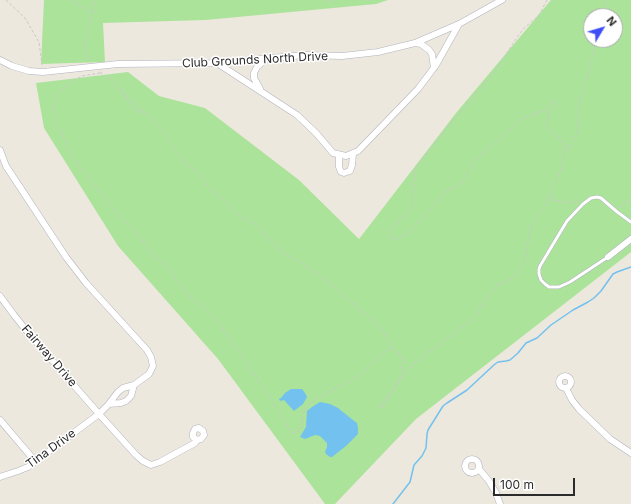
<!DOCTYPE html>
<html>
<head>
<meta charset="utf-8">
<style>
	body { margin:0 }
	#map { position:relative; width:631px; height:504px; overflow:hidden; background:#ede8de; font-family:Inter,sans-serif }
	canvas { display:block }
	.north { position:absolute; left:583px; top:8px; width:40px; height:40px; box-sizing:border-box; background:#fff; border:1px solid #aaa; border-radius:50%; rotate:52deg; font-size:11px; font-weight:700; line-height:16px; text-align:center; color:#2b2b2b }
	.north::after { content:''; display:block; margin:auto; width:14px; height:18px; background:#3f4ff8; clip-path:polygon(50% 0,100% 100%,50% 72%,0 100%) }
	.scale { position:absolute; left:493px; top:478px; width:82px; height:18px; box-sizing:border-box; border:2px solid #2b2b2b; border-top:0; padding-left:5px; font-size:12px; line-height:14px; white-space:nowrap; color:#2b2b2b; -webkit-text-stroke:3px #fff; paint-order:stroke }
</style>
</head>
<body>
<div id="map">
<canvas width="631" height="504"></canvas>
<div class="north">N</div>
<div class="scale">100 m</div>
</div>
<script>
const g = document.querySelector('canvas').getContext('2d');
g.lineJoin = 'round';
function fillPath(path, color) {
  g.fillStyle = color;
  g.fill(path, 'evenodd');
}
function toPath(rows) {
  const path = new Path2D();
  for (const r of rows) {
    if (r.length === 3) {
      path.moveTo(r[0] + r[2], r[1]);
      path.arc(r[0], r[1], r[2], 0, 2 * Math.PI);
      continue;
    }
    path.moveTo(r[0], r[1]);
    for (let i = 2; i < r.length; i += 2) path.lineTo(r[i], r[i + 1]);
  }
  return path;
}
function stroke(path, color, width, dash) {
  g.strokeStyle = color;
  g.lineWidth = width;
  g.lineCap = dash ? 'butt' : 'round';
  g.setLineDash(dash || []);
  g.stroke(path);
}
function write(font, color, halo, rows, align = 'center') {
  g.font = font + ' Inter,sans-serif';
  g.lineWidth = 3;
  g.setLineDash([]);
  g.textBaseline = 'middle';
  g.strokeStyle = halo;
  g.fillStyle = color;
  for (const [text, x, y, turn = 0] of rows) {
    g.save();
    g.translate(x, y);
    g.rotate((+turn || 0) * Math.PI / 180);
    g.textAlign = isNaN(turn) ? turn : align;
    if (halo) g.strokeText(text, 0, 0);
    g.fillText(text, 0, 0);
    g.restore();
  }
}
fillPath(toPath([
	[44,0,388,0,376,4,206,20,103,23,105,62,41,64],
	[551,0,631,0,631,252,416,419,335,504,325,504,218,359,118,246,44,128,36,83,128,72,159,96,205,108,299,180,359,239,456,113],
	[591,16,615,16,615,40,591,40]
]), '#ace39b');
fillPath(toPath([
	[291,389,302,389,305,393,307,397,303,404,294,411,284,400,280,401,279,399,281,398,285,393],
	[320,402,330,404,338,408,353,420,357,423,358,428,358,434,346,446,332,457,330,457,326,454,325,452,327,447,327,443,320,436,315,435,305,439,300,437,306,427,307,411,312,407]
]), '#72c1ee');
stroke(toPath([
	[393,504,410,482,414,465,422,456,426,448,427,434,428,430,443,406,447,403,467,390,495,364,498,362,506,361,510,360,518,353,526,343,537,338,551,325,573,310,588,302,594,298,601,291,613,274,617,272,631,267]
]), '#72c1ee', 1.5);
const lane = toPath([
	[608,257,570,282,559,287,549,287,545,284,541,280,539,274,539,269,540,266,567,221,583,204,591,198,597,197,601,198,616,211,631,222]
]);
const street = toPath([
	[415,43,421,44,429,50,432,54,434,68],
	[0,60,12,66,29,71,43,72,118,64,217,63,305,55,342,56,378,52,415,43,459,24,502,0],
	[217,63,297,115,316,133,333,153,346,156,358,151,418,89,436,65,459,24],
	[260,89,254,78,254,73,257,67,266,59],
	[0,150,6,166,66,257,86,283,147,350,151,357,153,366,149,374,134,385,123,388,118,392,108,405,99,414,28,467,18,471,0,477],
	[339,155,339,167,341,172,344,173,350,171,352,165,353,154],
	[608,257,631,239],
	[0,296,14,315,30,335,99,414,136,455,143,461,151,465,160,462,195,443,197,440,201,439,204,435,203,431,199,428,195,429,193,433,193,437,197,440],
	[565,382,6],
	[566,388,572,400,579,409,610,439,631,453],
	[109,404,121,403,126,401,131,396,134,385],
	[0,420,35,461],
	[472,466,7],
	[479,469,489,481,496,493,500,504]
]);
stroke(lane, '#b1b2bf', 4);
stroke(street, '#b1b2bf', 7);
stroke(toPath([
	[6,0,25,18,39,42,42,65],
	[74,0,76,3,91,12,92,14,84,45,88,61],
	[326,0,336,0],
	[547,0,540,13,536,18,524,28,518,36,493,74,441,135,415,169,412,206,410,209,389,232,389,236,392,239,396,239,403,236,411,231,447,190,456,187,462,183,475,161,491,146,501,138,521,120,526,117,543,111,547,109,552,101,556,102,557,105,549,112,547,123,548,129,560,139,566,148,562,166,551,193],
	[92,14,96,0],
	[602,16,606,0],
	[100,72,109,79,161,128,184,163,198,172,208,187,231,207,239,216,256,225,278,249,313,271,333,286,380,327,390,343,391,348,399,353,402,358,403,361,400,374,400,379,397,384,390,395,380,405,380,408,382,408,388,397,397,384,413,364,469,322,475,316,495,286,510,280,521,268,526,254,531,227,534,220,544,206,551,193],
	[100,73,82,76,71,82,60,92,55,99,53,105,53,111,56,121,69,149,81,168,93,184,124,221,143,241,153,255,166,266,183,289,192,299,205,308,218,322,269,396,291,432,294,433,299,431,301,426,304,412,309,404,328,392,358,377,371,364,390,348],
	[121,90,133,109,140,112,143,112],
	[567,148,569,149,576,137,579,124,579,112,580,99,590,68,596,40],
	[552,196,552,200,559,201,569,203,580,201],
	[619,207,622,207,631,198]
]), '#c8c8c8', 1, [3, 2]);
stroke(lane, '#fff', 3);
stroke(street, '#fff', 6);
write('12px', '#2b2b2b', '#fff', [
	["Club Grounds North Drive",255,60,-3],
	["Fairway Drive",49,356,49],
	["Tina Drive",51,449,-36]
]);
</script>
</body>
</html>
